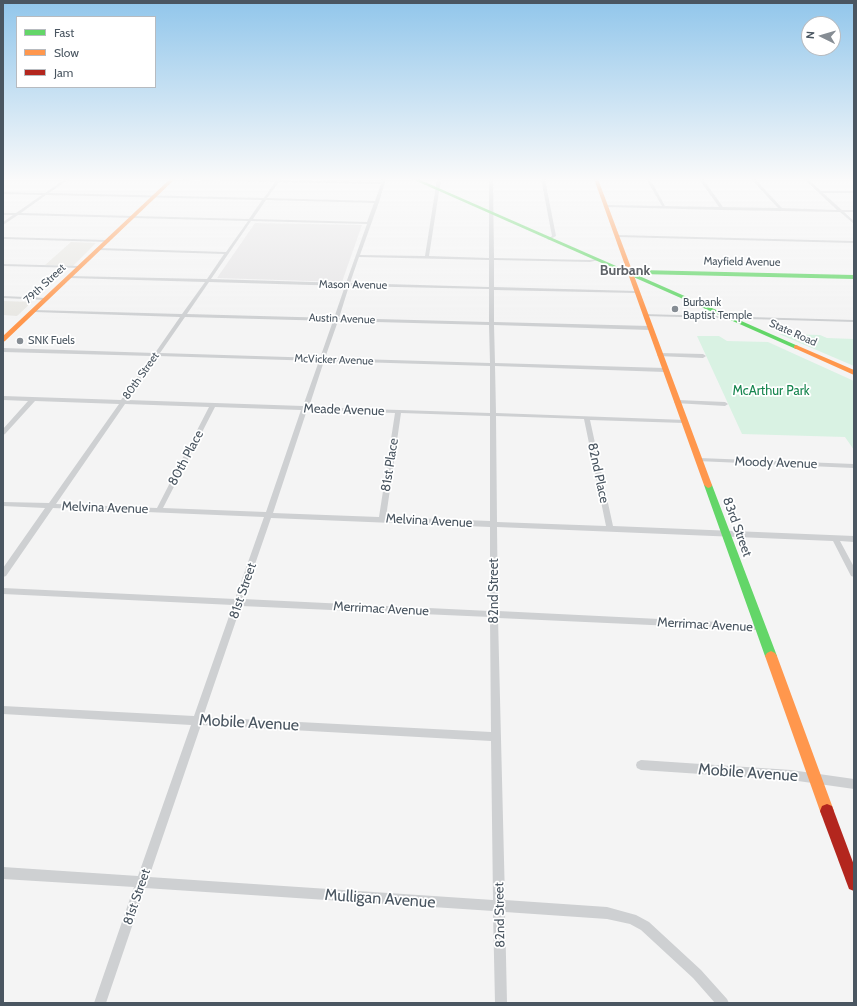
<!DOCTYPE html>
<html>
<head>
<meta charset="utf-8">
<style>
	body { margin:0 }
	#map { position:relative; width:857px; height:1006px; overflow:hidden; background:#f4f4f4; font-family:Cabin,sans-serif }
	canvas { display:block }
	.frame { position:absolute; inset:0; border:4px solid #4a5661; pointer-events:none }
	.legend { position:absolute; left:16px; top:16px; width:140px; height:72px; box-sizing:border-box; background:#fff; border:1px solid #b7bbc0; margin:0; padding:5px 7px; list-style:none; font-size:12px; color:#4a5661 }
	.legend li { display:flex; align-items:center; gap:8px; height:20px }
	.legend b { width:20px; border:1px solid #b7bbc0 }
	.north { position:absolute; left:801px; top:16px; width:40px; height:40px; box-sizing:border-box; background:#fff; border:1px solid #b7bbc0; border-radius:50%; rotate:275deg; font-size:11px; font-weight:700; line-height:16px; text-align:center; color:#4a5661 }
	.north::after { content:''; display:block; margin:auto; width:14px; height:18px; background:#868d94; clip-path:polygon(50% 0,100% 100%,50% 72%,0 100%) }
</style>
</head>
<body>
<div id="map">
<canvas width="857" height="1006"></canvas>
<div class="frame"></div>
<ul class="legend">
<li><b style="height:5px;background:#63d668"></b>Fast</li>
<li><b style="height:5px;background:#ff974d"></b>Slow</li>
<li><b style="height:5px;background:#b3261e"></b>Jam</li>
</ul>
<div class="north">N</div>
</div>
<script>
const g = document.querySelector('canvas').getContext('2d');
g.lineJoin = 'round';
function fillPath(path, color) {
  g.fillStyle = color;
  g.fill(path, 'evenodd');
}
function toPath(rows) {
  const path = new Path2D();
  for (const r of rows) {
    path.moveTo(r[0], r[1]);
    for (let i = 2; i < r.length; i += 2) path.lineTo(r[i], r[i + 1]);
  }
  return path;
}
function stroke(path, color, width, dash) {
  g.strokeStyle = color;
  g.lineWidth = width;
  g.lineCap = dash ? 'butt' : 'round';
  g.setLineDash(dash || []);
  g.stroke(path);
}
function write(font, color, halo, rows, align = 'center') {
  g.font = font + ' Cabin,sans-serif';
  g.lineWidth = 3.5;
  g.setLineDash([]);
  g.textBaseline = 'middle';
  g.strokeStyle = halo;
  g.fillStyle = color;
  for (const [text, x, y, turn = 0] of rows) {
    g.save();
    g.translate(x, y);
    g.rotate((+turn || 0) * Math.PI / 180);
    g.textAlign = isNaN(turn) ? turn : align;
    if (halo) g.strokeText(text, 0, 0);
    g.fillText(text, 0, 0);
    g.restore();
  }
}
fillPath(toPath([
	[71,242,96,243,73,266,45,265],
	[3,301,32,302,17,316,3,315]
]), '#e8e7e3');
fillPath(toPath([
	[255,223,362,225,342,282,217,278]
]), '#e6e5e6');
fillPath(toPath([
	[779,334,820,335,827,338,854,339,854,366],
	[697,336,719,336,727,341,768,342,854,381,854,450,845,437,742,434]
]), '#d9f2e3');
fillPath(toPath([
	[65,179,69,179,49,193,264,198,275,182,185,180,183,179,281,179,280,180,381,182,382,179,386,179,379,202,360,255,425,256,437,179,441,179,429,256,489,258,489,179,493,179,494,258,590,260,597,259,599,260,590,262,494,260,494,287,636,291,638,292,636,293,494,290,494,322,650,326,653,328,650,330,494,325,495,363,665,368,668,370,665,372,495,366,496,413,686,420,687,421,684,423,590,420,613,526,854,536,854,542,840,541,854,567,854,577,851,576,833,541,497,527,498,611,760,624,763,625,764,627,763,629,760,630,498,618,505,900,607,907,636,915,649,922,701,970,727,999,729,1003,715,1003,693,978,641,930,630,924,607,919,505,912,507,1003,495,1003,493,911,145,888,106,1003,94,1003,134,887,3,879,3,867,138,876,191,725,3,714,3,706,194,716,233,605,3,594,3,588,235,599,264,517,53,508,6,576,3,577,3,568,45,508,3,506,3,502,49,503,119,404,35,401,5,434,3,435,3,429,28,401,3,400,3,396,121,400,152,356,3,352,3,348,155,353,180,317,34,312,32,311,34,310,182,314,205,282,69,278,67,277,69,276,207,279,224,254,98,250,96,249,98,248,226,252,248,221,18,215,3,225,3,222,13,215,3,215,3,213,16,213,42,195,3,194,3,192,45,193,65,179],
	[279,182,381,184,375,201,267,198,279,182],
	[46,195,262,200,249,219,21,213,46,195],
	[266,200,374,203,367,222,253,219,266,200],
	[251,221,367,224,346,283,211,279,251,221],
	[359,257,489,260,489,287,350,283,359,257],
	[209,282,345,286,334,318,187,314,209,282],
	[349,286,489,289,489,322,339,318,349,286],
	[185,317,333,321,320,358,160,353,185,317],
	[338,321,489,325,490,363,325,358,338,321],
	[158,356,319,361,303,406,127,400,158,356],
	[324,361,490,366,490,413,309,407,324,361],
	[125,404,209,407,157,508,56,504,125,404],
	[215,407,301,410,266,512,163,508,215,407],
	[307,410,395,413,379,517,273,513,307,410],
	[401,413,490,416,490,521,386,517,401,413],
	[496,416,584,419,606,526,497,522,496,416],
	[271,518,490,527,490,611,243,599,271,518],
	[241,606,490,617,491,732,203,717,241,606],
	[201,725,491,741,493,900,149,877,201,725],
	[541,179,545,179,556,236,549,240,547,239,552,236,541,179],
	[646,179,650,179,665,206,719,207,699,179,703,179,723,207,778,208,751,179,755,179,782,208,837,210,804,179,808,179,821,191,854,191,854,193,823,193,842,210,854,210,854,212,844,212,854,221,854,224,840,212,722,210,606,207,604,206,606,205,662,206,646,179],
	[617,235,854,241,854,243,616,237,615,236,617,235],
	[3,237,108,240,110,241,108,242,3,239,3,237],
	[3,264,80,266,82,267,80,268,3,266,3,264],
	[3,296,46,298,48,299,46,300,3,298,3,296],
	[643,314,854,320,854,322,645,316,643,315,643,314],
	[660,353,703,354,706,356,703,358,658,356,657,355,660,353],
	[677,400,725,402,728,404,725,406,675,403,674,402,677,400],
	[699,458,854,464,854,468,697,461,696,460,697,459,699,458],
	[641,760,791,770,854,779,854,789,791,780,641,770,637,768,636,765,637,762,641,760]
]), '#ced0d2');
fillPath(toPath([
	[412,179,418,179,632,273,639,270,854,275,854,279,640,274,637,275,798,346,798,348,796,349,412,179],
	[708,482,712,485,777,656,775,659,771,661,767,659,765,656,704,485,708,482]
]), '#63d668');
fillPath(toPath([
	[170,179,175,179,5,341,3,342,3,336,170,179],
	[594,179,598,179,712,485,711,487,708,488,704,485,594,179],
	[796,345,854,370,854,375,794,348,794,346,796,345],
	[771,651,775,653,777,656,834,811,832,816,827,818,822,816,820,811,765,656,767,653,771,651]
]), '#ff974d');
fillPath(toPath([
	[827,804,832,806,854,865,854,891,849,889,820,811,822,806,827,804]
]), '#b3261e');
const sky = g.createLinearGradient(0, 0, 0, 320);
sky.addColorStop(0, '#91c6eb');
sky.addColorStop(0.56, '#fafafa');
sky.addColorStop(1, '#fafafa00');
g.fillStyle = sky;
g.fillRect(0, 0, 857, 320);
for (const [x, y, r, color] of [
	[675,309,4,"#868d94"],
	[20,341,4,"#868d94"]
]) {
  const dot = new Path2D();
  dot.arc(x, y, r, 0, 2 * Math.PI);
  g.fillStyle = color;
  g.fill(dot);
  stroke(dot, '#fff', 1.5);
}
write('11px', '#4a5661', '#fff', [
	["Mayfield Avenue",742,262,1],
	["79th Street",45,284,-43],
	["Mason Avenue",353,285,1],
	["Austin Avenue",342,319,2],
	["State Road",793,333,24],
	["McVicker Avenue",334,360,2],
	["80th Street",141,376,-55]
]);
write('11px', '#4a5661', '#fff', [
	["Burbank",683,303],
	["Baptist Temple",683,316],
	["SNK Fuels",28,341]
], 'left');
write('13px', '#17864f', '#fff', [
	["McArthur Park",771,391]
]);
write('13px', '#4a5661', '#fff', [
	["Meade Avenue",344,410,2],
	["80th Place",186,458,-62],
	["Moody Avenue",776,463,2],
	["81st Place",390,465,-81],
	["82nd Place",598,473,78],
	["Melvina Avenue",105,508,2],
	["Melvina Avenue",429,521,3],
	["83rd Street",737,527,70],
	["81st Street",243,591,-71],
	["82nd Street",494,591,-90],
	["Merrimac Avenue",381,609,3],
	["Merrimac Avenue",705,625,3],
	["81st Street",137,897,-71],
	["82nd Street",500,915,-91]
]);
write('bold 14px', '#5f6368', '#fff', [
	["Burbank",625,271]
]);
write('16px', '#4a5661', '#fff', [
	["Mobile Avenue",249,723,3],
	["Mobile Avenue",748,773,4],
	["Mulligan Avenue",380,899,4]
]);
</script>
</body>
</html>
